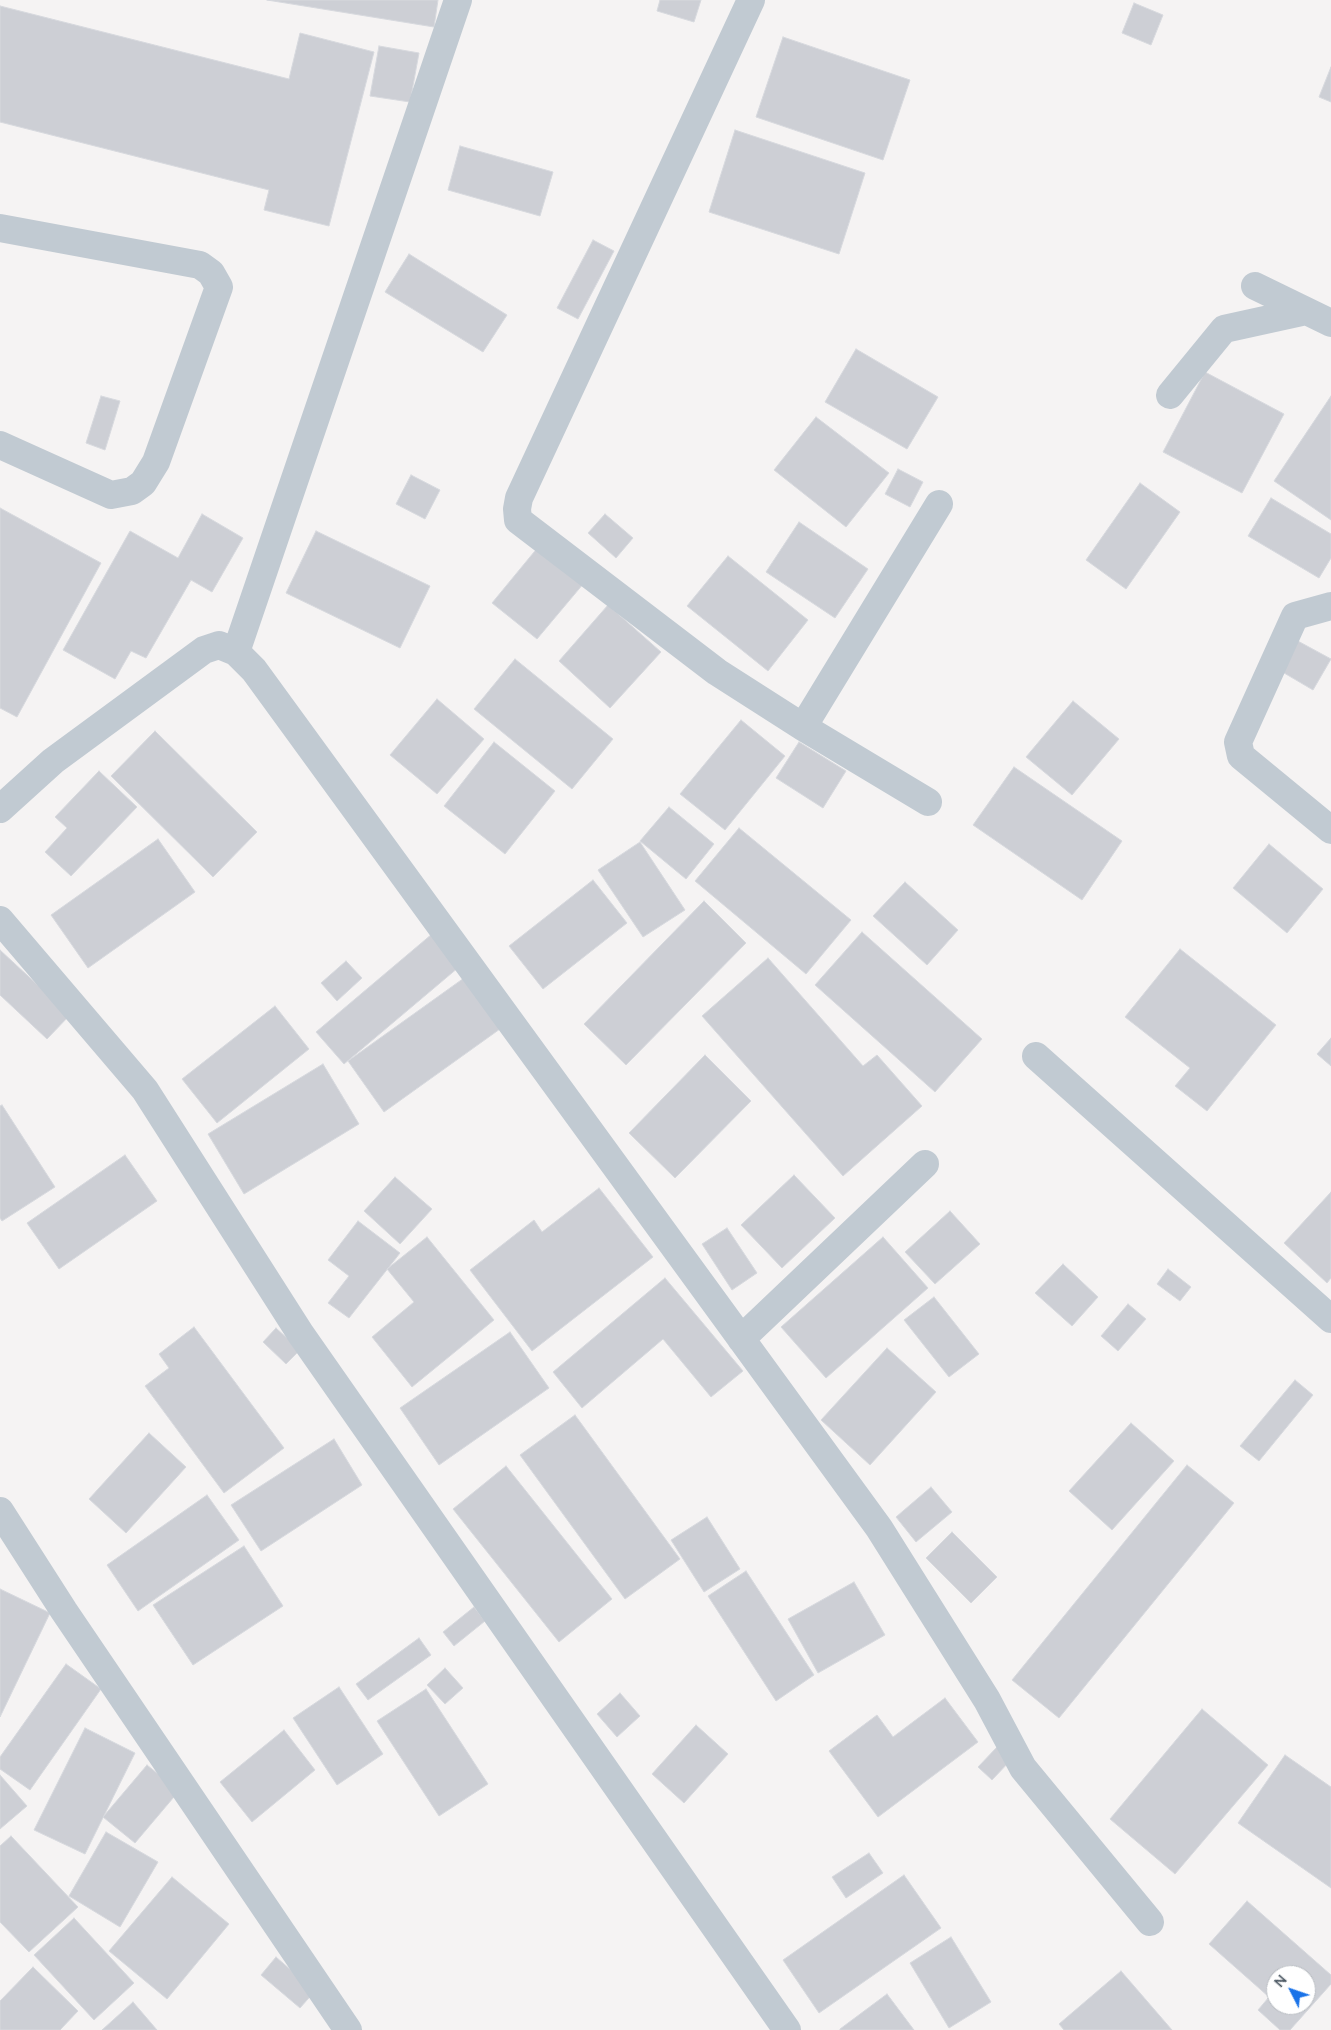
<!DOCTYPE html>
<html>
<head>
<meta charset="utf-8">
<style>
	body { margin:0 }
	#map { position:relative; width:1331px; height:2030px; overflow:hidden; background:#f5f3f3; font-family:Lato,sans-serif }
	canvas { display:block }
	.north { position:absolute; left:1266px; top:1965px; width:50px; height:50px; box-sizing:border-box; background:#fff; border:1px solid #b7bbc0; border-radius:50%; rotate:311deg; font-size:14px; font-weight:700; line-height:20px; text-align:center; color:#4a5661 }
	.north::after { content:''; display:block; margin:auto; width:18px; height:22px; background:#1a73e8; clip-path:polygon(50% 0,100% 100%,50% 72%,0 100%) }
</style>
</head>
<body>
<div id="map">
<canvas width="1331" height="2030"></canvas>
<div class="north">N</div>
</div>
<script>
const g = document.querySelector('canvas').getContext('2d');
g.lineJoin = 'round';
function fillPath(path, color) {
  g.fillStyle = color;
  g.fill(path, 'evenodd');
}
function toPath(rows) {
  const path = new Path2D();
  for (const r of rows) {
    path.moveTo(r[0], r[1]);
    for (let i = 2; i < r.length; i += 2) path.lineTo(r[i], r[i + 1]);
  }
  return path;
}
function stroke(path, color, width, dash) {
  g.strokeStyle = color;
  g.lineWidth = width;
  g.lineCap = dash ? 'butt' : 'round';
  g.setLineDash(dash || []);
  g.stroke(path);
}
const building = toPath([
	[267,0,438,0,434,27,267,0],
	[660,0,701,0,694,22,657,11,660,0],
	[1134,3,1163,15,1151,45,1122,33,1134,3],
	[0,6,289,79,300,33,374,52,329,226,264,210,269,190,0,122,0,6],
	[783,37,910,80,883,160,756,117,783,37],
	[379,46,419,53,410,102,370,96,379,46],
	[1331,67,1331,102,1319,97,1331,67],
	[735,130,865,173,839,254,709,212,735,130],
	[460,146,553,172,540,216,448,190,460,146],
	[593,240,614,251,578,319,557,308,593,240],
	[409,254,507,315,483,352,385,292,409,254],
	[856,349,938,397,907,449,825,402,856,349],
	[1205,372,1284,414,1242,493,1163,452,1205,372],
	[101,396,120,401,105,450,86,443,101,396],
	[1331,396,1331,520,1274,481,1331,396],
	[816,417,889,473,846,527,774,470,816,417],
	[898,469,923,482,910,507,885,494,898,469],
	[411,475,440,490,425,519,396,504,411,475],
	[1140,483,1180,512,1126,589,1086,560,1140,483],
	[1271,498,1331,534,1331,558,1319,578,1248,536,1271,498],
	[0,508,101,563,17,717,0,708,0,508],
	[202,514,243,538,212,592,191,580,146,658,131,651,115,679,63,650,130,531,178,558,202,514],
	[605,514,633,538,616,558,588,533,605,514],
	[799,522,868,569,835,618,766,572,799,522],
	[316,531,430,586,400,648,286,593,316,531],
	[539,546,584,583,537,639,492,603,539,546],
	[728,556,808,620,768,671,687,606,728,556],
	[608,605,661,652,610,708,559,661,608,605],
	[1296,640,1331,659,1313,690,1279,670,1296,640],
	[515,659,613,739,572,789,474,709,515,659],
	[437,699,484,739,437,794,390,755,437,699],
	[1073,701,1119,739,1072,795,1026,757,1073,701],
	[741,720,785,756,725,830,680,794,741,720],
	[155,731,257,832,213,877,111,776,155,731],
	[494,742,555,791,505,854,444,806,494,742],
	[799,742,846,771,823,808,776,778,799,742],
	[1014,767,1122,841,1082,900,973,825,1014,767],
	[99,771,137,807,71,876,45,852,67,828,55,817,99,771],
	[669,807,714,844,686,879,640,841,669,807],
	[739,828,851,920,806,974,695,881,739,828],
	[158,839,195,892,88,968,51,915,158,839],
	[640,842,685,910,643,937,598,870,640,842],
	[1269,844,1323,889,1287,933,1233,888,1269,844],
	[593,880,627,923,543,989,509,946,593,880],
	[905,882,958,930,927,965,873,916,905,882],
	[704,901,746,943,626,1065,584,1024,704,901],
	[862,932,982,1039,935,1092,815,985,862,932],
	[432,934,459,967,344,1064,316,1032,432,934],
	[1180,949,1276,1025,1207,1111,1175,1086,1190,1068,1125,1017,1180,949],
	[0,950,70,1015,47,1039,0,995,0,950],
	[768,958,863,1066,877,1055,922,1106,843,1176,702,1016,768,958],
	[346,961,362,978,337,1001,321,983,346,961],
	[464,978,500,1029,384,1112,348,1061,464,978],
	[275,1006,309,1049,217,1123,182,1079,275,1006],
	[1331,1038,1331,1066,1317,1054,1331,1038],
	[705,1055,751,1101,675,1178,629,1133,705,1055],
	[323,1064,359,1124,244,1194,208,1134,323,1064],
	[2,1105,55,1187,2,1221,0,1218,0,1106,2,1105],
	[125,1155,157,1201,59,1269,27,1223,125,1155],
	[794,1175,835,1218,782,1268,741,1225,794,1175],
	[395,1177,432,1209,400,1244,364,1211,395,1177],
	[599,1188,653,1257,532,1351,470,1270,534,1220,542,1232,599,1188],
	[1331,1192,1331,1278,1327,1283,1284,1243,1331,1192],
	[950,1211,980,1244,935,1284,905,1252,950,1211],
	[358,1221,400,1253,349,1318,328,1303,349,1276,328,1260,358,1221],
	[727,1228,757,1273,732,1290,702,1244,727,1228],
	[427,1237,494,1320,412,1387,372,1337,414,1302,387,1269,427,1237],
	[883,1237,928,1288,826,1378,781,1327,883,1237],
	[1063,1264,1098,1297,1072,1326,1035,1293,1063,1264],
	[1168,1269,1191,1287,1180,1301,1157,1284,1168,1269],
	[665,1278,743,1371,711,1397,663,1339,582,1408,553,1372,665,1278],
	[934,1297,979,1354,949,1377,904,1320,934,1297],
	[1128,1304,1146,1319,1118,1351,1101,1336,1128,1304],
	[194,1327,284,1448,224,1493,145,1386,169,1368,159,1354,194,1327],
	[276,1328,300,1350,286,1364,263,1342,276,1328],
	[510,1332,549,1388,439,1465,400,1408,510,1332],
	[887,1348,936,1392,870,1465,821,1420,887,1348],
	[1295,1380,1313,1395,1259,1461,1240,1446,1295,1380],
	[575,1415,680,1559,625,1599,520,1455,575,1415],
	[1131,1423,1174,1461,1112,1530,1069,1491,1131,1423],
	[149,1433,186,1467,126,1533,89,1499,149,1433],
	[334,1439,362,1485,261,1551,231,1505,334,1439],
	[1187,1465,1234,1503,1059,1718,1012,1680,1187,1465],
	[506,1466,612,1599,559,1642,453,1509,506,1466],
	[931,1487,952,1512,916,1542,896,1517,931,1487],
	[207,1495,239,1540,138,1611,107,1565,207,1495],
	[707,1517,740,1569,704,1592,671,1540,707,1517],
	[952,1532,997,1577,971,1603,926,1558,952,1532],
	[244,1546,283,1606,193,1665,153,1605,244,1546],
	[746,1571,814,1675,776,1701,708,1596,746,1571],
	[854,1582,885,1635,818,1673,788,1619,854,1582],
	[0,1589,50,1613,0,1717,0,1589],
	[474,1607,485,1621,454,1646,443,1632,474,1607],
	[419,1638,431,1655,368,1700,356,1684,419,1638],
	[66,1664,101,1689,30,1790,0,1769,0,1757,66,1664],
	[445,1668,463,1688,445,1704,427,1685,445,1668],
	[339,1687,383,1754,337,1785,293,1718,339,1687],
	[426,1689,488,1784,439,1816,377,1721,426,1689],
	[620,1693,640,1716,617,1737,597,1714,620,1693],
	[945,1698,978,1742,878,1817,829,1751,877,1715,893,1737,945,1698],
	[1202,1709,1268,1765,1175,1874,1110,1819,1202,1709],
	[696,1725,728,1754,684,1803,652,1774,696,1725],
	[85,1728,135,1753,85,1854,34,1830,85,1728],
	[284,1730,315,1770,252,1822,220,1782,284,1730],
	[997,1747,1010,1761,992,1780,978,1767,997,1747],
	[1285,1755,1331,1787,1331,1888,1238,1823,1285,1755],
	[147,1765,179,1791,135,1843,103,1817,147,1765],
	[0,1775,27,1806,0,1829,0,1775],
	[106,1832,158,1862,120,1927,69,1896,106,1832],
	[11,1836,78,1907,29,1952,0,1922,0,1846,11,1836],
	[869,1853,883,1873,846,1898,832,1877,869,1853],
	[904,1875,941,1928,819,2013,783,1960,904,1875],
	[172,1877,229,1924,167,1999,109,1951,172,1877],
	[1247,1901,1331,1975,1331,1984,1290,2030,1280,2030,1258,2010,1269,1997,1209,1944,1247,1901],
	[1276,1975,1306,1975,1306,2005,1276,2005,1276,1975],
	[74,1918,134,1983,94,2020,34,1955,74,1918],
	[951,1937,991,2002,949,2028,910,1963,951,1937],
	[276,1957,315,1991,300,2008,261,1975,276,1957],
	[33,1967,78,2011,60,2030,0,2030,0,2001,33,1967],
	[1121,1971,1172,2030,1064,2030,1059,2024,1121,1971],
	[887,1994,914,2030,840,2030,840,2029,887,1994],
	[133,2002,157,2030,102,2030,133,2002]
]);
fillPath(building, '#cdcfd5');
stroke(building, '#d7d9de', 1);
stroke(toPath([
	[751,0,519,498,517,509,518,520,717,672,803,727,928,802],
	[0,228,200,265,211,273,219,287,156,462,143,483,132,491,111,495,0,445],
	[1255,286,1331,323],
	[1170,395,1224,329,1306,311],
	[1331,606,1295,616,1238,742,1241,756,1331,830],
	[236,652,458,0],
	[803,727,939,504],
	[0,809,53,761,204,650,219,645,236,652,254,670,879,1528,987,1700,1023,1768,1150,1922],
	[0,920,145,1090,300,1333,787,2030],
	[1036,1056,1331,1319],
	[741,1339,925,1164],
	[0,1511,64,1611,348,2030]
]), '#c1cad2', 28);
</script>
</body>
</html>
